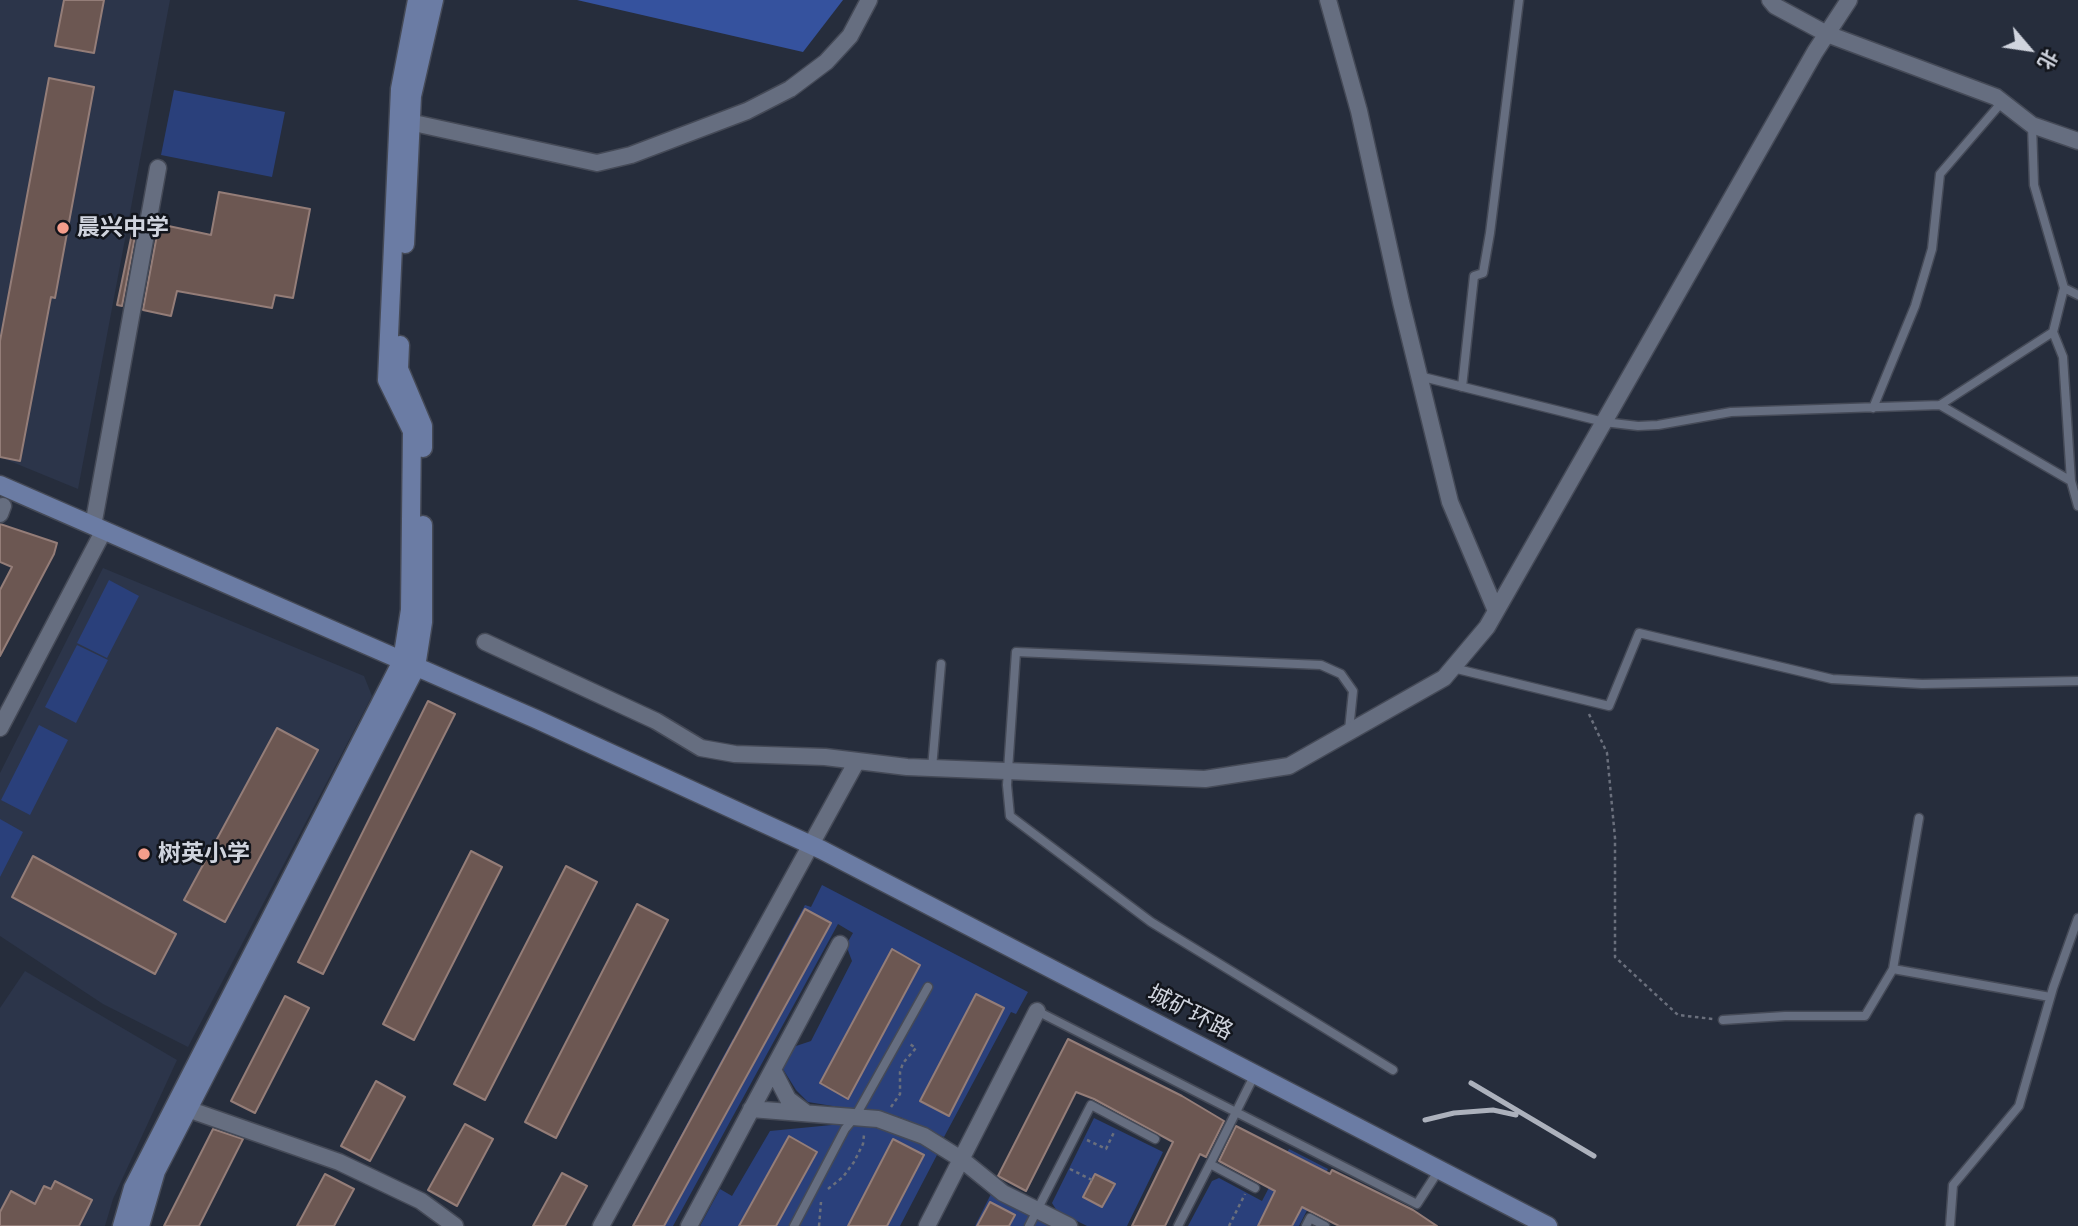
<!DOCTYPE html>
<html>
<head>
<meta charset="utf-8">
<style>
	body { margin:0 }
	#map { position:relative; width:2078px; height:1226px; overflow:hidden; background:#262d3c; font-family:Cabin,"Noto Sans SC",sans-serif }
	canvas { display:block }
	.north { position:absolute; left:1994px; top:14px; width:70px; height:70px; -webkit-text-stroke:5px #12151c; paint-order:stroke; rotate:119deg; font-size:19px; font-weight:700; line-height:28px; text-align:center; color:#d0d4de }
	.north::after { content:''; display:block; margin:auto; width:24px; height:32px; background:#d0d4de; clip-path:polygon(50% 0,100% 100%,50% 72%,0 100%) }
</style>
</head>
<body>
<div id="map">
<canvas width="2078" height="1226"></canvas>
<div class="north">北</div>
</div>
<script>
const g = document.querySelector('canvas').getContext('2d');
g.lineJoin = 'round';
function fillPath(path, color) {
  g.fillStyle = color;
  g.fill(path, 'evenodd');
}
function toPath(rows) {
  const path = new Path2D();
  for (const r of rows) {
    path.moveTo(r[0], r[1]);
    for (let i = 2; i < r.length; i += 2) path.lineTo(r[i], r[i + 1]);
  }
  return path;
}
function stroke(path, color, width, dash) {
  g.strokeStyle = color;
  g.lineWidth = width;
  g.lineCap = dash ? 'butt' : 'round';
  g.setLineDash(dash || []);
  g.stroke(path);
}
function write(font, color, halo, rows, align = 'center') {
  g.font = font + ' Cabin,"Noto Sans SC",sans-serif';
  g.lineWidth = 5;
  g.setLineDash([]);
  g.textBaseline = 'middle';
  g.strokeStyle = halo;
  g.fillStyle = color;
  for (const [text, x, y, turn = 0] of rows) {
    g.save();
    g.translate(x, y);
    g.rotate((+turn || 0) * Math.PI / 180);
    g.textAlign = isNaN(turn) ? turn : align;
    if (halo) g.strokeText(text, 0, 0);
    g.fillText(text, 0, 0);
    g.restore();
  }
}
fillPath(toPath([
	[0,0,170,0,78,489,0,457],
	[103,568,364,676,372,696,188,1047,103,1004,0,936,0,773],
	[25,971,177,1060,113,1199,105,1226,0,1226,0,1008]
]), '#2c354a');
fillPath(toPath([
	[174,90,285,112,272,177,161,155],
	[109,580,139,596,107,658,77,643],
	[77,645,108,660,76,723,45,707],
	[39,725,68,740,30,815,1,800],
	[0,819,23,832,0,877],
	[822,885,1028,992,1016,1014,1011,1012,944,1137,900,1117,808,1102,796,1090,783,1069,793,1047,811,1041,852,961,846,945,853,933,838,924,673,1226,658,1226,639,1216,632,1226,805,905,811,907],
	[805,909,830,923,757,1053,733,1039],
	[722,1061,746,1075,672,1211,648,1197],
	[1094,1118,1163,1152,1127,1226,1087,1226,1057,1211,1052,1203],
	[842,1124,873,1127,910,1138,938,1153,900,1226,887,1226,893,1139,848,1226,776,1226,817,1152,789,1136,739,1226,700,1226,720,1189,732,1196,770,1131],
	[1289,1149,1328,1169,1299,1226,1292,1226,1320,1169,1294,1155,1258,1226,1188,1226,1212,1181,1219,1178,1262,1201],
	[991,1194,1031,1215,1050,1226,1009,1226,1015,1215,990,1202,977,1226,975,1226]
]), '#2a407b');
fillPath(toPath([
	[577,0,843,0,803,52]
]), '#35529e');
const building = toPath([
	[64,0,104,0,94,53,55,46,64,0],
	[49,78,94,87,55,298,51,297,20,461,0,457,0,341,49,78],
	[219,192,310,209,293,298,275,295,272,308,177,291,171,316,143,310,159,224,211,235,219,192],
	[135,219,138,220,122,306,117,305,135,219],
	[0,524,57,543,54,554,0,656,0,590,12,567,0,562,0,524],
	[428,701,455,714,323,974,298,962,428,701],
	[277,728,318,750,225,922,184,900,277,728],
	[471,851,502,867,414,1040,383,1024,471,851],
	[33,856,176,934,155,974,12,897,33,856],
	[566,866,597,882,485,1100,454,1084,566,866],
	[637,904,668,920,556,1138,525,1122,637,904],
	[805,909,831,923,664,1226,633,1226,805,909],
	[892,949,920,965,848,1099,820,1083,892,949],
	[976,994,1004,1008,949,1116,920,1101,976,994],
	[285,996,309,1008,255,1113,231,1101,285,996],
	[1068,1039,1182,1096,1224,1121,1206,1157,1200,1154,1165,1226,1132,1226,1173,1142,1094,1099,1076,1092,1026,1191,998,1176,1068,1039],
	[376,1081,405,1097,370,1161,341,1146,376,1081],
	[465,1124,493,1139,457,1206,428,1190,465,1124],
	[1236,1126,1330,1174,1332,1170,1413,1210,1437,1226,1339,1226,1302,1207,1292,1226,1258,1226,1275,1191,1219,1161,1236,1126],
	[213,1129,243,1139,199,1226,164,1226,213,1129],
	[789,1136,817,1152,776,1226,739,1226,789,1136],
	[893,1139,924,1155,887,1226,848,1226,893,1139],
	[562,1173,587,1186,565,1226,533,1226,562,1173],
	[325,1174,354,1189,334,1226,297,1226,325,1174],
	[1095,1174,1115,1184,1102,1207,1083,1197,1095,1174],
	[55,1181,92,1200,79,1226,0,1226,0,1212,11,1191,35,1204,44,1186,51,1189,55,1181],
	[990,1202,1015,1215,1009,1226,977,1226,990,1202]
]);
fillPath(building, '#6c5752');
stroke(building, '#947d78', 2);
const lane = toPath([
	[2064,288,2078,295],
	[2053,332,2063,357,2071,481,2078,506],
	[1419,376,1604,422,1638,426,1658,425,1731,412,1940,405,2053,332,2064,288,2034,185,2032,125],
	[1462,387,1474,276,1483,273,1490,233,1519,0],
	[1940,405,2071,481],
	[1873,408,1915,306,1932,249,1940,174,2002,102],
	[1453,668,1609,706,1639,633,1832,679,1922,684,2078,681],
	[1349,730,1353,691,1341,674,1321,665,1016,652,1007,785,1010,816,1151,922,1393,1070],
	[932,768,941,664],
	[1919,818,1893,969,2050,997],
	[1037,1011,1417,1204,1439,1170],
	[1723,1020,1785,1016,1865,1016,1893,969],
	[1210,1164,1255,1074],
	[794,1226,845,1129,855,1117,928,987],
	[1029,1226,1091,1105,1155,1139],
	[1178,1226,1210,1164,1255,1188],
	[1306,1226,1310,1218,1325,1226],
	[1950,1226,1953,1185,2019,1106,2053,988,2078,918]
]);
const street = toPath([
	[1328,0,1359,111,1401,302,1450,502,1496,611],
	[1770,0,1775,6,1827,34,1996,97,2032,125,2078,141],
	[400,120,597,163,631,155,747,111,790,89,826,62,850,36,869,0],
	[0,514,3,506],
	[93,526,158,168],
	[485,642,656,721,701,748,735,754,825,757,907,767,1205,779,1289,766,1444,678,1487,627,1815,52,1849,0],
	[0,728,104,530],
	[773,1070,788,1099,805,1112],
	[176,1105,339,1162,421,1201,455,1226],
	[751,1109,878,1119,924,1136,961,1159,1003,1193,1069,1226],
	[601,1226,857,761],
	[689,1226,840,944],
	[927,1226,1037,1011]
]);
const secondary = toPath([
	[405,244,412,96,434,0],
	[400,345,399,369,423,426,423,448],
	[0,485,536,719,822,850,1548,1226],
	[122,1226,133,1188,402,661,410,610,412,431,387,380,400,89,417,0],
	[140,1226,156,1171,416,667,423,622,423,525]
]);
stroke(lane, '#454a57', 11);
stroke(street, '#454a57', 19);
stroke(secondary, '#454a57', 21);
stroke(toPath([
	[1589,714,1607,753,1615,838,1615,957,1678,1015,1713,1019],
	[891,1107,900,1094,900,1072,903,1063,916,1048,908,1043],
	[1087,1140,1106,1149,1115,1130],
	[1070,1169,1092,1180],
	[828,1189,843,1177,854,1162,863,1144,864,1135],
	[819,1226,821,1202],
	[1229,1226,1245,1194]
]), '#6a6f7c', 2.5, [3.5, 3.5]);
stroke(lane, '#666e80', 8);
stroke(street, '#666e80', 16);
stroke(secondary, '#6b7ca4', 18);
stroke(toPath([
	[1471,1083,1594,1156],
	[1425,1120,1454,1113,1493,1110,1516,1115]
]), '#acb1bc', 5);
for (const [x, y, r, color] of [
	[63,228,7,"#f49d8b"],
	[144,854,7,"#f49d8b"]
]) {
  const dot = new Path2D();
  dot.arc(x, y, r, 0, 2 * Math.PI);
  g.fillStyle = color;
  g.fill(dot);
  stroke(dot, '#12151c', 2.5);
}
write('bold 23px', '#d0d4de', '#12151c', [
	["晨兴中学",77,228],
	["树英小学",158,854]
], 'left');
write('23px', '#d0d4de', '#12151c', [
	["城矿环路",1190,1013,27]
]);
</script>
</body>
</html>
